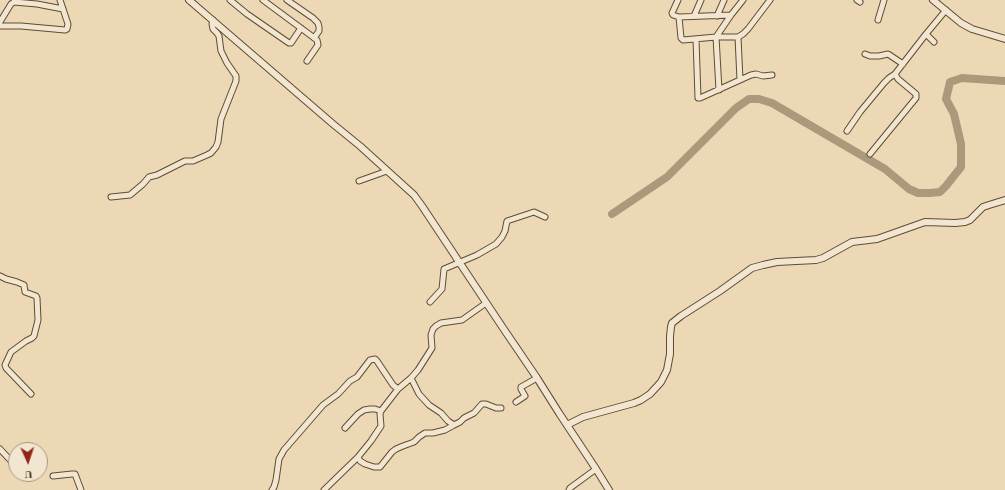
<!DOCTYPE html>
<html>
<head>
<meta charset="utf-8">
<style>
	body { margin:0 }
	#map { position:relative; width:1005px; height:490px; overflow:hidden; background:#edd8b6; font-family:"Old Standard TT",serif }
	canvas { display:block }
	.north { position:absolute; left:8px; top:442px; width:40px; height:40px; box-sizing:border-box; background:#f3e6d0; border:1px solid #a59680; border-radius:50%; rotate:177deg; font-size:11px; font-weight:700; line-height:16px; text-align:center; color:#2f1d08 }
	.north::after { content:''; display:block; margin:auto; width:14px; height:18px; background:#8f2418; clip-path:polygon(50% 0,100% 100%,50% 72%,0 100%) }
</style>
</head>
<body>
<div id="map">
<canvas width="1005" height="490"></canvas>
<div class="north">U</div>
</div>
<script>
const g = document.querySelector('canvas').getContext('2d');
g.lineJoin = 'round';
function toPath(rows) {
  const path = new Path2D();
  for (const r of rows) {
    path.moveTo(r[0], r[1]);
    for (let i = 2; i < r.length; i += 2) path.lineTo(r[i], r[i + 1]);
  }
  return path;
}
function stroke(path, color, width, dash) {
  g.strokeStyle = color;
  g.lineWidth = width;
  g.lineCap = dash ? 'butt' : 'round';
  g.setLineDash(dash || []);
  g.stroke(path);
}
stroke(toPath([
	[612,214,667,177,736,108,749,99,759,99,772,103,885,169,909,189,918,193,930,193,940,192,946,186,961,167,961,144,954,114,946,99,950,82,962,78,1005,81]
]), '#ac987b', 8);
const minor = toPath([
	[230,0,247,14,289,43,291,43,301,28],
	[263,0,317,40,318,45,307,61],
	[287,0,313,18,318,23,319,27,319,31,314,38],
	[678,0,672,13,673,15,679,17],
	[857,0,860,2],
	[14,2,37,4,63,9],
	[731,15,679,17,681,38,683,40,716,37,738,37],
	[694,16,701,0],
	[717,16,724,0],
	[878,20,884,0],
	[0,22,11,4,14,2],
	[0,26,21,26,65,30,67,29,68,24,60,0],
	[926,34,934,42],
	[696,39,698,98,700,98,751,75,756,74,763,76,772,75],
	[865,54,870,56,879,56,888,54,903,64],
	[740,80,738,37,743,34,748,29,770,0],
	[719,90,716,37,731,15,743,0],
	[847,131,860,112,884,83,889,78,895,74],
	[870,154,916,98,916,94,898,79,895,74,926,34,946,10],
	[359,181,387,171],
	[111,197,130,195,143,184,149,177,157,175,185,161,193,161,207,155,211,153,216,147,218,142,221,119,236,81,236,76,227,63,221,51,219,36,217,33,213,29,212,24,213,20],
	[0,276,6,279,17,282,24,285,25,292,36,296,37,298,38,320,34,336,32,338,26,341,11,352,5,365,6,368,31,394],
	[430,302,442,289,444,269,477,255,496,244,502,237,505,231,507,221,534,212,545,217],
	[516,402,525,396,521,389,521,387,537,378],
	[454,425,460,422,464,418,474,413,482,404,486,404,496,408,501,408],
	[345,428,358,414,364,410,370,409,375,409,381,411],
	[0,449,12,462],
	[358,457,360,461,365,464,374,467,380,467,392,452,396,449,403,446,414,442,419,437,425,433,433,433,445,430,454,425,448,421,441,413,429,405,419,394,411,378],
	[53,476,72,474,75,474,81,490],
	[272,490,274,487,276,480,279,459,284,450,323,405,338,394,350,381,357,377,370,360,375,359,377,361,393,385,398,389],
	[324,490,358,457,371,441,381,426,380,414,381,411,398,389,411,378,418,370,432,348,431,335,433,329,436,326,441,323,462,320,486,303],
	[569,490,570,488,596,469]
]);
const tertiary = toPath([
	[189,0,333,124,360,146,414,195,422,206,503,328,537,378,559,413,596,469,609,490],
	[933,0,961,23,972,29,1005,39],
	[567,425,583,417,634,403,641,400,650,394,661,382,667,370,670,354,670,336,671,327,672,323,681,316,720,291,752,268,763,265,777,262,816,260,823,258,852,242,877,239,925,222,955,223,965,222,970,220,983,207,989,205,1005,200]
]);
stroke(minor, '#5e4c34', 7);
stroke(tertiary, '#5e4c34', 8);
stroke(minor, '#f3e6d0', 5);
stroke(tertiary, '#f3e6d0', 6);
</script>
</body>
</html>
